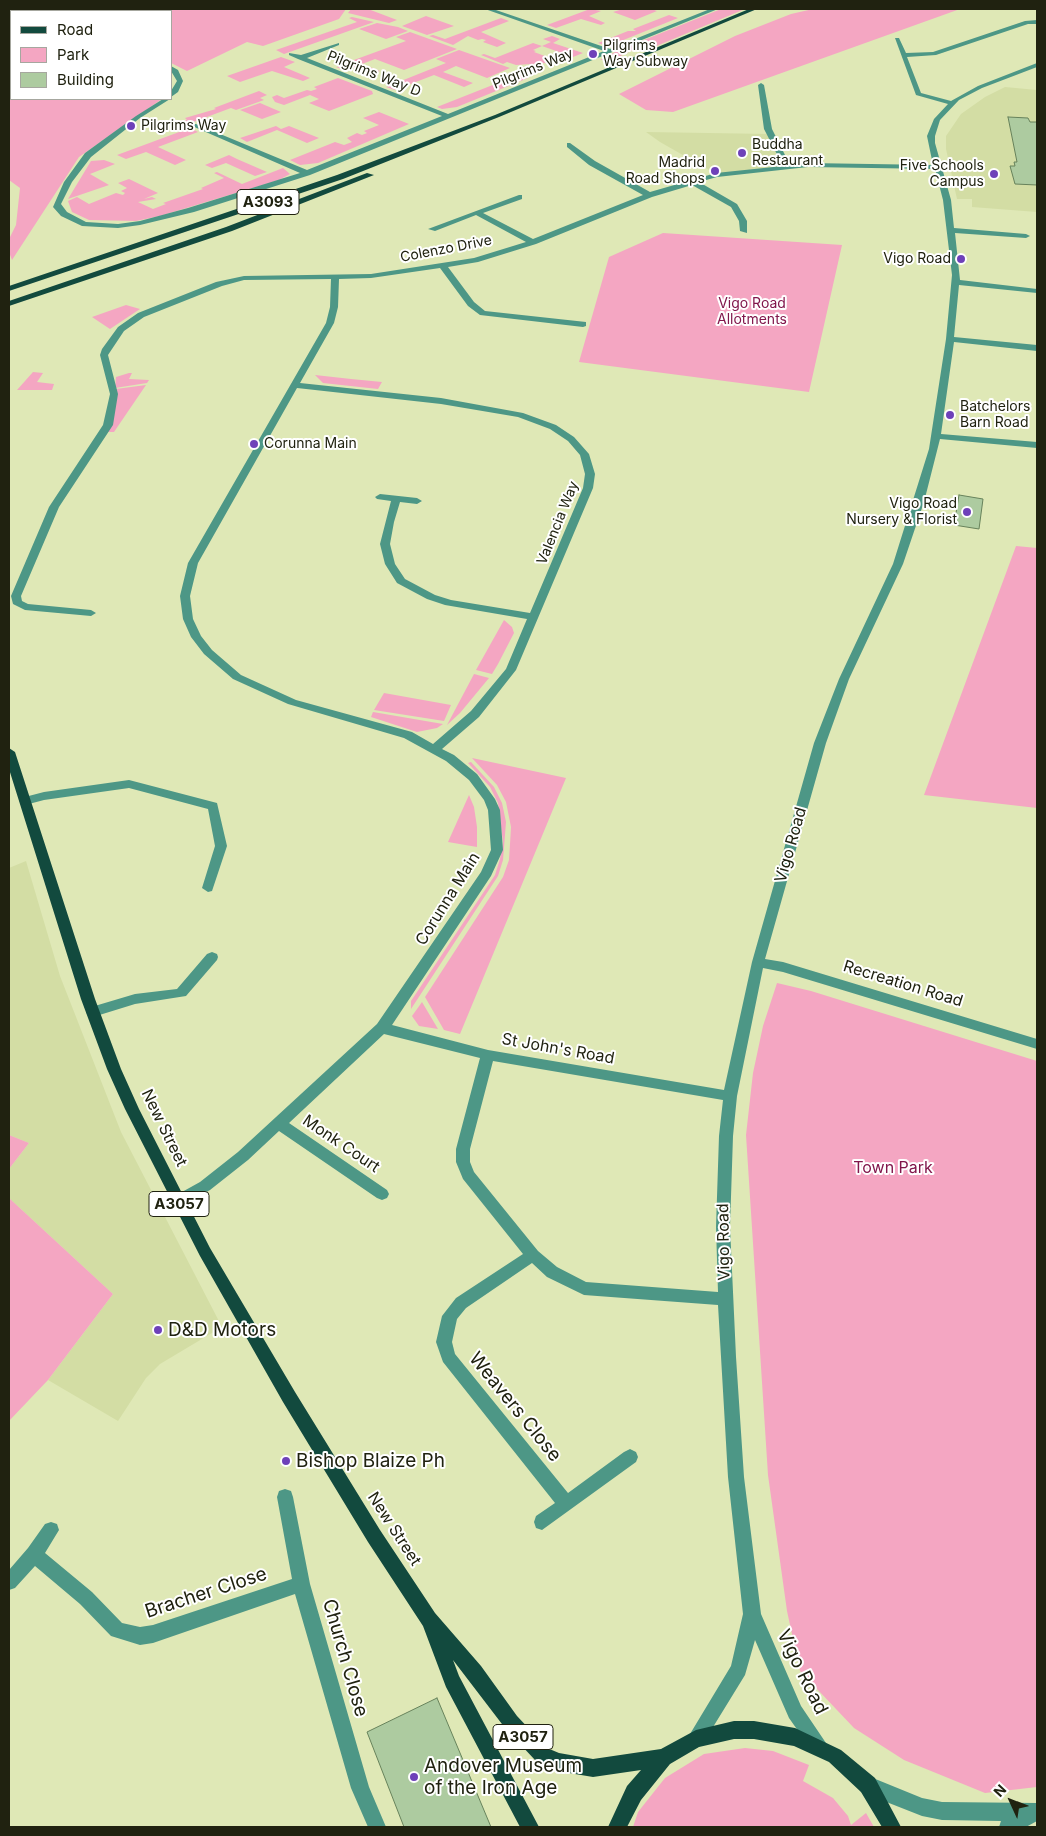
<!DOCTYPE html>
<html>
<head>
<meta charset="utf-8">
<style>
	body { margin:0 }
	#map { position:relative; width:1046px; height:1836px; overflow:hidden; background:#dfe8b6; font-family:Inter,sans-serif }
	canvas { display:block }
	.frame { position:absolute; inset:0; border:10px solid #202210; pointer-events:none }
	.legend { position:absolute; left:10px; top:10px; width:162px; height:90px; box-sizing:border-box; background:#fff; border:1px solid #a6a79f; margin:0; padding:6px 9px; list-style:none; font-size:15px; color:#202210 }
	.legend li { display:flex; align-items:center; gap:10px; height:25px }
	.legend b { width:25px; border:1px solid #a6a79f }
	.north { position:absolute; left:986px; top:1776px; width:50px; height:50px; -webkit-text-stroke:4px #fff; paint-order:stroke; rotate:313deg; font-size:14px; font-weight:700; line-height:20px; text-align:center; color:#202210 }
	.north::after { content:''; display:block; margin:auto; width:18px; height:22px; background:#202210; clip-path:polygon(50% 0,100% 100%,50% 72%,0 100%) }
</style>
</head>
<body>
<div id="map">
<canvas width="1046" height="1836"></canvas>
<div class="frame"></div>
<ul class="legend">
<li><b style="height:6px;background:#124a3e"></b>Road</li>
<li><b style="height:14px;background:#f4a6c2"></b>Park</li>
<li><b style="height:14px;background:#adcba0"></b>Building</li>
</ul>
<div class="north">N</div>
</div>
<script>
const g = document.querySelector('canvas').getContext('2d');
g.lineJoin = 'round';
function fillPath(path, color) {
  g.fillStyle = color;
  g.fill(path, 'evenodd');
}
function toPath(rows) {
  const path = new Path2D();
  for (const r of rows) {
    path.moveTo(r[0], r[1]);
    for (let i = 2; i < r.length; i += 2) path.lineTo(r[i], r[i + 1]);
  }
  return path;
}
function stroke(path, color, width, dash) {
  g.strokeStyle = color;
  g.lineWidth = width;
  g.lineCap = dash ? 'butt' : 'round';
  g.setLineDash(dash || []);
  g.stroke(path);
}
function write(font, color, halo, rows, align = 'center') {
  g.font = font + ' Inter,sans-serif';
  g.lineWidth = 4;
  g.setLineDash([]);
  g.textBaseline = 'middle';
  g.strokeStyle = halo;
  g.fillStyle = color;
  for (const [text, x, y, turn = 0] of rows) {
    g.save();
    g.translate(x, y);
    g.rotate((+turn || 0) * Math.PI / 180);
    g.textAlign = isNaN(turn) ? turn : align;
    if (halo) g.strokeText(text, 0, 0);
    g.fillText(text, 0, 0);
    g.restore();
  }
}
fillPath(toPath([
	[1005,87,1037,90,1037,212,972,207,972,199,957,199,946,149,946,136,961,114,985,97],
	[646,132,770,134,787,166,718,175,660,142],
	[26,861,60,976,121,1132,222,1327,160,1364,146,1378,118,1421,48,1380,113,1294,9,1198,9,1169,29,1143,9,1135,9,868]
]), '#d3dda4');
fillPath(toPath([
	[104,9,346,9,339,19,263,46,247,42,187,71,171,63,171,11,96,11],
	[351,9,368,9,397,20,389,23,348,13],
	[590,9,601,11,589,16,605,23,601,25,581,19,556,28,547,25],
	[623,9,651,9,657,11,635,20,613,12],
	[721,9,745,9,654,47,633,50,612,60,600,60,619,50],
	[813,9,960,9,673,112,646,110,619,94,735,36,791,14],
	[669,15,678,18,616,43,604,45,598,43,628,31,636,31,633,29],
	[426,16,454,26,427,35,402,26],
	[352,17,374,22,284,54,276,50,357,22,349,18],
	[501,18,509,21,481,32,506,43,497,47,483,42,486,40,482,39,478,40,468,36,453,45,429,36,433,35,445,39],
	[11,21,11,99,162,99,79,157,12,260,9,252,9,239,16,225,20,188,9,180,9,22],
	[377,23,398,27,408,31,386,39,359,29],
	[410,32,457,49,404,70,375,59,362,64,380,71,372,75,353,67,344,70,336,67,345,66,343,64,406,41,396,37],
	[552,36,560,39,553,43,583,53,573,57,542,46,533,50,536,51,534,52,561,62,516,65,507,62,503,64,481,55,484,54,495,58,533,43,542,46,551,42,543,39],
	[459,50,510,68,487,78,456,66,443,72,473,83,464,87,434,75,395,90,386,87,398,84,396,83,446,63,436,59],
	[281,57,295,62,284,67,310,78,303,81,272,71,240,82,227,76],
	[518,75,528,78,457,107,442,109,437,107],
	[338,78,372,91,373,94,329,111,309,103,319,99,310,95,284,105,275,102,272,97,277,95,284,98,307,90,311,91,317,89,314,87],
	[259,91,267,95,260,98,264,100,236,110,231,108,188,124,183,121,187,120,185,118,216,109,214,108],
	[260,103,281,112,262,119,240,110],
	[379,112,409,124,318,163,300,165,290,160,335,142,344,145,352,142,347,138,357,133,362,135,367,133,364,131,379,125,363,118],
	[276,126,281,129,289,126,319,138,307,143,277,130,247,142,240,138],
	[190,128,198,132,158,147,186,160,175,165,146,152,126,159,117,155],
	[229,155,237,159,267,172,255,176,226,163,212,168,205,165],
	[104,160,115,164,90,174,109,185,68,199,91,161],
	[283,168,290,174,279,180,160,216,136,221,89,220,72,212,68,201,77,197,89,204,116,193,123,195,125,193,121,191,127,188,118,183,129,179,158,193,144,199,152,197,156,199,138,202,153,209,166,204,163,203,203,189,201,188,224,178,214,173,217,172,242,184],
	[663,233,842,245,809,392,579,362,609,257],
	[126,305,140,309,110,329,92,317],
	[33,372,43,373,37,382,54,384,52,390,17,390],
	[129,373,132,373,129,379,149,380,147,383,115,388,116,377],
	[315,375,351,379,382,382,378,389,323,383],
	[146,385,114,432,108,432,116,389],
	[1016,546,1037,548,1037,808,924,795],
	[504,620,512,627,514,633,498,664,492,674,476,670],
	[474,674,489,678,460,713,447,725],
	[384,693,451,705,444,721,374,710],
	[373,712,443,724,437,728,417,732,371,717],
	[472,758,566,778,460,1034,444,1030,425,997,503,877,509,860,510,844,511,827,506,802,497,785],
	[471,762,494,787,502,803,506,822,503,860,498,876,411,1009,411,1001,495,875,500,859,503,842,498,803,490,787,468,763],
	[469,795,474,807,477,827,477,847,448,842],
	[777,983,811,991,1037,1061,1037,1787,985,1793,904,1760,854,1728,800,1671,787,1611,768,1475,746,1135,753,1073,763,1026],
	[422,1002,438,1029,419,1026,414,1019,412,1016],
	[9,1135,29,1143,9,1169],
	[9,1198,113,1294,48,1380,9,1421],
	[745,1748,773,1751,809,1765,803,1781,833,1798,848,1816,851,1825,866,1813,874,1827,633,1827,638,1812,665,1778,704,1754]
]), '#f4a6c2');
const building = toPath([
	[1008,117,1028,118,1030,122,1037,122,1037,185,1015,184,1010,166,1015,166,1014,162,1017,162,1008,117],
	[959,495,983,499,979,529,954,525,959,495],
	[437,1698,491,1827,404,1827,367,1732,437,1698]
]);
fillPath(building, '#adcba0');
stroke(building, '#67825b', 1);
fillPath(toPath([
	[33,9,42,9,38,11,29,11,33,9],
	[485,9,493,9,610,49,710,9,718,9,310,175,194,212,140,225,118,228,82,226,61,216,53,207,64,182,85,153,136,116,163,99,170,99,140,118,91,157,72,182,61,204,67,212,86,222,118,224,140,221,188,208,300,173,192,126,192,124,196,124,307,170,442,116,298,59,289,55,289,53,301,55,339,43,339,45,307,58,448,114,604,51,485,9],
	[9,16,11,16,11,20,9,20,9,16],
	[1037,20,1037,24,1028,24,936,55,907,57,921,93,951,101,978,86,1037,63,1037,67,982,88,959,100,940,120,935,136,935,143,951,200,954,228,1026,234,1030,236,1026,238,955,233,960,280,1037,289,1037,293,959,285,954,337,1037,345,1037,351,954,342,941,434,1037,442,1037,448,940,439,924,502,903,564,849,679,826,743,765,959,783,962,1037,1039,1037,1049,783,972,763,968,737,1096,733,1136,730,1227,736,1357,744,1477,761,1614,801,1706,828,1746,825,1752,819,1755,813,1752,789,1718,755,1640,745,1675,702,1745,696,1748,690,1745,687,1739,731,1666,743,1614,728,1477,718,1305,584,1295,547,1277,532,1263,466,1308,457,1319,452,1342,455,1354,568,1493,624,1452,630,1449,636,1452,638,1457,636,1462,542,1530,536,1528,534,1522,536,1516,555,1503,443,1362,436,1342,442,1316,456,1298,523,1254,463,1179,456,1162,456,1149,480,1058,384,1034,289,1123,387,1190,389,1194,387,1198,382,1200,377,1198,279,1131,248,1160,210,1190,178,1207,173,1205,171,1201,173,1197,200,1182,238,1152,377,1024,481,872,491,850,488,810,484,800,469,780,446,761,404,738,288,704,233,679,204,654,191,637,183,619,180,596,188,563,326,323,330,307,331,279,244,280,222,286,144,317,124,331,108,355,118,394,113,425,59,507,21,596,22,601,28,604,91,610,96,613,91,616,25,610,13,604,11,596,49,507,103,425,110,394,100,355,102,349,118,327,138,313,216,282,244,276,371,274,474,258,526,242,476,215,435,231,428,229,519,195,522,195,522,199,483,213,533,239,643,195,589,165,567,147,567,143,570,143,595,161,650,192,716,173,783,166,764,129,758,85,761,83,764,85,772,129,790,165,808,163,933,165,927,136,934,119,948,104,916,95,895,38,899,38,906,53,933,52,1025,21,1037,20],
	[808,167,935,169,943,200,952,275,946,339,929,449,893,564,839,679,814,743,752,962,724,1090,488,1050,392,1025,491,876,503,850,500,810,495,799,477,774,454,755,442,749,479,717,516,670,593,488,595,474,589,454,574,437,556,425,523,413,441,398,300,383,334,323,338,307,339,279,371,278,440,268,468,306,480,315,583,327,586,326,586,322,485,311,474,302,448,267,478,262,536,244,652,197,692,185,731,207,739,221,740,231,747,233,747,221,737,204,699,182,717,177,808,167],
	[297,388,441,404,518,417,550,429,568,441,580,455,585,474,583,488,530,613,451,600,435,595,405,579,395,564,390,544,394,522,400,502,417,504,422,501,417,498,380,494,375,497,377,499,391,501,380,544,385,564,397,583,427,599,445,605,527,619,506,669,471,711,433,744,412,732,296,700,241,675,212,650,201,636,193,619,190,596,198,563,297,388],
	[493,1061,723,1100,719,1136,716,1227,718,1292,586,1282,557,1267,538,1251,474,1172,470,1162,470,1149,493,1061],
	[171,66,178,70,183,81,178,92,171,97,171,91,177,81,171,71,171,66],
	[129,780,217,803,227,846,212,891,208,892,202,888,215,846,208,809,129,788,44,800,25,805,19,801,21,798,44,792,129,780],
	[212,952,217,954,218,957,217,960,186,996,135,1004,93,1017,88,1016,86,1012,88,1008,135,994,177,989,207,954,212,952],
	[285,1489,291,1491,293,1497,310,1584,369,1787,386,1827,368,1827,351,1788,295,1594,153,1643,140,1645,111,1636,80,1604,35,1566,15,1588,9,1590,9,1570,28,1548,45,1524,51,1522,57,1524,59,1530,45,1553,92,1592,122,1623,140,1627,153,1625,292,1579,277,1497,279,1491,285,1489],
	[868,1776,922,1798,942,1802,1037,1803,1037,1821,1026,1827,999,1827,1001,1821,942,1820,922,1816,861,1792,859,1785,861,1778,868,1776]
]), '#4d9786');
fillPath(toPath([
	[749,9,757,9,499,117,343,179,9,291,9,286,337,175,495,115,749,9],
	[367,173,374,175,232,231,9,306,9,301,226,227,367,173],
	[9,748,15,752,95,999,121,1069,139,1109,210,1248,295,1392,380,1530,435,1613,481,1666,517,1716,547,1748,559,1753,593,1759,661,1749,696,1730,734,1721,754,1721,795,1728,841,1750,875,1778,901,1827,882,1827,861,1792,829,1762,794,1746,754,1739,734,1739,699,1747,670,1764,641,1800,627,1827,608,1827,627,1786,641,1770,593,1777,557,1771,535,1760,505,1728,453,1660,459,1676,539,1827,520,1827,446,1687,423,1626,368,1542,283,1402,200,1256,125,1109,107,1069,81,999,9,769,9,748]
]), '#124a3e');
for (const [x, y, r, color] of [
	[593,54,5,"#6e41b9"],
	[131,126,5,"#6e41b9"],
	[742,153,5,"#6e41b9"],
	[715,171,5,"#6e41b9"],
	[994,174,5,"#6e41b9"],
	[961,259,5,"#6e41b9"],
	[950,415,5,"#6e41b9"],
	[254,444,5,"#6e41b9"],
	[967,512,5,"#6e41b9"],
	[158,1330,5,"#6e41b9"],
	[286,1461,5,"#6e41b9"],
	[414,1777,5,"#6e41b9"]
]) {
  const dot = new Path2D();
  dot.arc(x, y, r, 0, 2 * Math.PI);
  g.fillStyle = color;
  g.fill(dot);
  stroke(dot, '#fff', 2);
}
write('14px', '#202210', '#fff', [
	["Pilgrims",603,46],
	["Way Subway",603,62],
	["Pilgrims Way",141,126],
	["Buddha",752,145],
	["Restaurant",752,161],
	["Madrid",705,163,"right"],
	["Road Shops",705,179,"right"],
	["Five Schools",984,166,"right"],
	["Campus",984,182,"right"],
	["Vigo Road",951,259,"right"],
	["Batchelors",960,407],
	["Barn Road",960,423],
	["Corunna Main",264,444],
	["Vigo Road",957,504,"right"],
	["Nursery & Florist",957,520,"right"]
], 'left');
write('14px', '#202210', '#fff', [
	["Pilgrims Way",533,69,-22],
	["Pilgrims Way D",374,74,22],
	["Colenzo Drive",446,249,-11],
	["Valencia Way",558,523,-68]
]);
write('14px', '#81174c', '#fff', [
	["Vigo Road",752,304],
	["Allotments",752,320]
]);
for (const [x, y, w] of [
	[268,202,62],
	[179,1204,60],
	[523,1737,60]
]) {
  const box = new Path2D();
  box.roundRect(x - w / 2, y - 12.5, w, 25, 4);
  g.fillStyle = '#fff';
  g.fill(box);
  stroke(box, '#202210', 1);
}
write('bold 15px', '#202210', null, [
	["A3093",268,202],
	["A3057",179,1204],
	["A3057",523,1737]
]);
write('16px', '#202210', '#fff', [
	["Vigo Road",791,845,-74],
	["Corunna Main",448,899,-58],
	["Recreation Road",903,984,17],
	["St John's Road",558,1049,10],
	["New Street",164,1128,64],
	["Monk Court",341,1144,34],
	["Vigo Road",724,1242,-91],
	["New Street",394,1529,57]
]);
write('16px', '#81174c', '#fff', [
	["Town Park",893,1168]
]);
write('19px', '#202210', '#fff', [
	["D&D Motors",168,1330],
	["Bishop Blaize Ph",296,1461],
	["Andover Museum",424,1766],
	["of the Iron Age",424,1788]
], 'left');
write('19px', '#202210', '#fff', [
	["Weavers Close",515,1407,51],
	["Bracher Close",206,1593,-18],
	["Church Close",345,1658,74],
	["Vigo Road",802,1672,64]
]);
</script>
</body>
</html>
